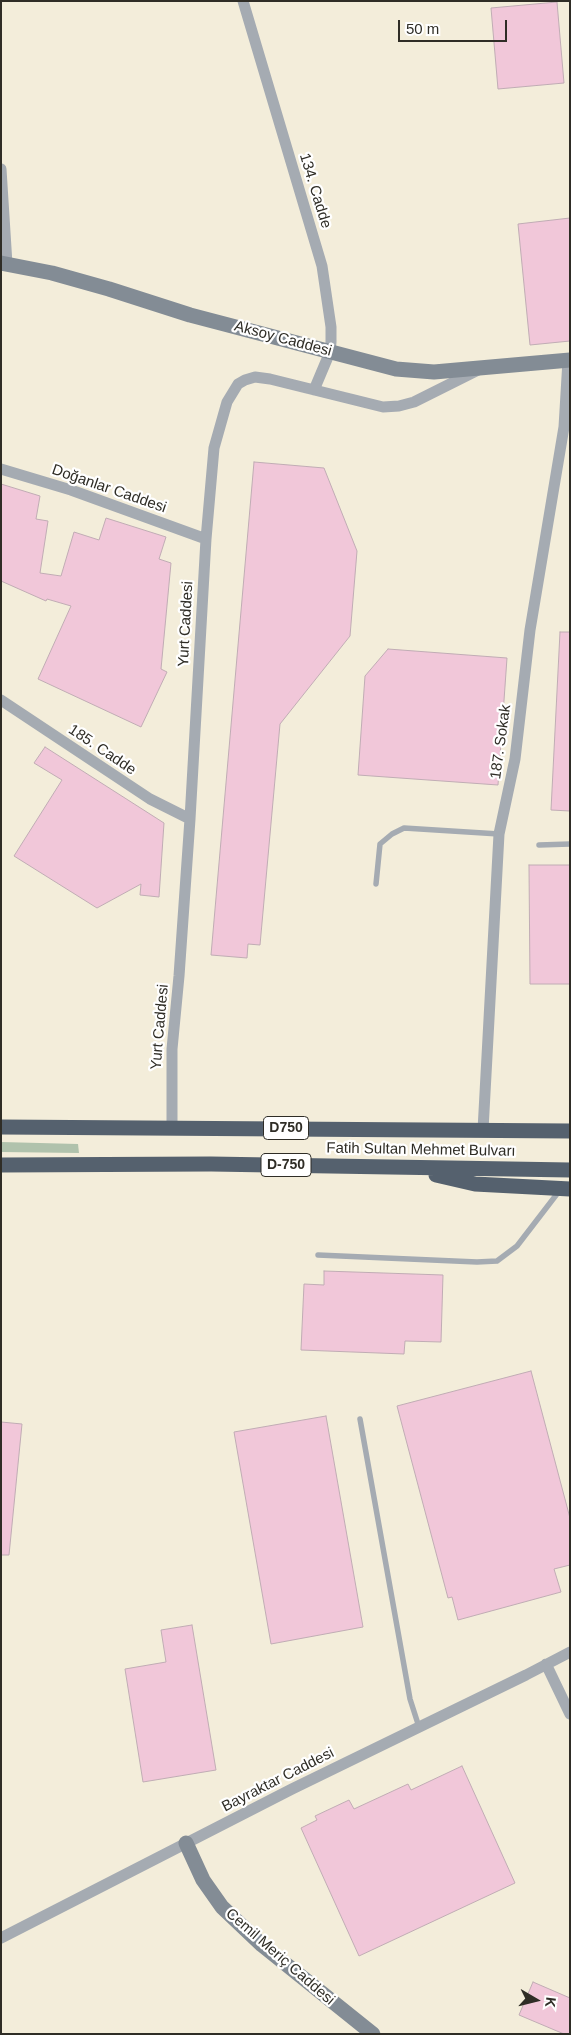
<!DOCTYPE html>
<html>
<head>
<meta charset="utf-8">
<style>
	body { margin:0 }
	#map { position:relative; width:571px; height:2035px; overflow:hidden; background:#f3edda; font-family:Helvetica,sans-serif }
	canvas { display:block }
	.frame { position:absolute; inset:0; border:2px solid #2f2d26; pointer-events:none }
	.north { position:absolute; left:511px; top:1975px; width:50px; height:50px; -webkit-text-stroke:4px #fff; paint-order:stroke; rotate:98deg; font-size:14px; font-weight:700; line-height:20px; text-align:center; color:#2f2d26 }
	.north::after { content:''; display:block; margin:auto; width:18px; height:22px; background:#2f2d26; clip-path:polygon(50% 0,100% 100%,50% 72%,0 100%) }
	.scale { position:absolute; left:398px; top:20px; width:109px; height:22px; box-sizing:border-box; border:2px solid #2f2d26; border-top:0; padding-left:6px; font-size:15px; line-height:18px; white-space:nowrap; color:#2f2d26; -webkit-text-stroke:4px #fff; paint-order:stroke }
</style>
</head>
<body>
<div id="map">
<canvas width="571" height="2035"></canvas>
<div class="frame"></div>
<div class="north">K</div>
<div class="scale">50 m</div>
</div>
<script>
const g = document.querySelector('canvas').getContext('2d');
g.lineJoin = 'round';
function fillPath(path, color) {
  g.fillStyle = color;
  g.fill(path, 'evenodd');
}
function toPath(rows) {
  const path = new Path2D();
  for (const r of rows) {
    path.moveTo(r[0], r[1]);
    for (let i = 2; i < r.length; i += 2) path.lineTo(r[i], r[i + 1]);
  }
  return path;
}
function stroke(path, color, width, dash) {
  g.strokeStyle = color;
  g.lineWidth = width;
  g.lineCap = dash ? 'butt' : 'round';
  g.setLineDash(dash || []);
  g.stroke(path);
}
function write(font, color, halo, rows, align = 'center') {
  g.font = font + ' Helvetica,sans-serif';
  g.lineWidth = 4.5;
  g.setLineDash([]);
  g.textBaseline = 'middle';
  g.strokeStyle = halo;
  g.fillStyle = color;
  for (const [text, x, y, turn = 0] of rows) {
    g.save();
    g.translate(x, y);
    g.rotate((+turn || 0) * Math.PI / 180);
    g.textAlign = isNaN(turn) ? turn : align;
    if (halo) g.strokeText(text, 0, 0);
    g.fillText(text, 0, 0);
    g.restore();
  }
}
fillPath(toPath([
	[1,1142,78,1144,79,1153,1,1152]
]), '#b0c2ac');
const building = toPath([
	[557,2,564,83,498,89,491,8,557,2],
	[570,218,570,341,530,345,518,224,570,218],
	[254,462,324,468,357,551,350,636,280,724,260,945,248,944,247,958,211,955,254,462],
	[1,484,40,496,36,519,48,521,40,573,61,576,74,532,99,540,106,518,166,537,159,559,171,563,161,669,167,672,141,727,38,679,71,606,47,599,46,601,1,581,1,484],
	[560,632,570,632,570,811,551,810,560,632],
	[388,649,507,658,498,785,358,775,365,676,388,649],
	[45,747,164,823,159,897,140,895,141,884,97,908,14,856,62,780,34,763,45,747],
	[529,865,570,865,570,984,530,984,529,865],
	[324,1271,443,1275,441,1342,405,1341,404,1354,301,1350,304,1284,324,1285,324,1271],
	[531,1371,570,1518,570,1565,554,1569,561,1592,458,1620,452,1597,448,1598,397,1406,531,1371],
	[326,1416,363,1627,271,1644,234,1432,326,1416],
	[1,1422,22,1424,9,1555,1,1555,1,1422],
	[192,1625,216,1770,143,1782,125,1669,166,1662,161,1630,192,1625],
	[462,1766,515,1883,359,1956,301,1828,317,1820,315,1816,349,1800,354,1809,408,1784,411,1790,462,1766],
	[533,1982,570,1998,570,2034,564,2034,519,2015,533,1982]
]);
fillPath(building, '#f1c7d9');
stroke(building, '#c0acb4', 1);
stroke(toPath([
	[539,845,570,844],
	[376,884,380,844,392,834,404,828,499,834],
	[318,1255,477,1262,497,1261,517,1246,560,1190],
	[360,1419,410,1699,419,1727]
]), '#a5abb2', 5.5);
stroke(toPath([
	[243,1,322,266,331,327,331,342,330,352,314,390],
	[1,169,7,264],
	[1,469,71,490,206,539],
	[1,700,150,799,190,819],
	[172,1127,172,1049,179,976,190,819,206,539,214,448,227,402,238,384,245,380,255,377,270,379,383,407,399,406,414,402,478,370],
	[483,1130,499,834,515,759,530,630,564,427,568,360],
	[546,1664,570,1714],
	[1,1938,292,1789,526,1675,570,1652]
]), '#a5abb2', 11);
stroke(toPath([
	[1,263,52,273,109,289,190,315,396,369,434,372,570,360],
	[186,1843,203,1880,222,1907,262,1945,373,2034]
]), '#838c95', 15);
stroke(toPath([
	[1,1127,570,1131],
	[1,1165,211,1164,570,1170],
	[436,1175,475,1184,570,1189]
]), '#55616e', 15);
for (const [x, y, w] of [
	[286,1128,45],
	[286,1165,50]
]) {
  const box = new Path2D();
  box.roundRect(x - w / 2, y - 11.5, w, 23, 4);
  g.fillStyle = '#fff';
  g.fill(box);
  stroke(box, '#2f2d26', 1);
}
write('bold 14px', '#2f2d26', null, [
	["D750",286,1128],
	["D-750",286,1165]
]);
write('15px', '#2f2d26', '#fff', [
	["134. Cadde",315,191,73],
	["Aksoy Caddesi",283,339,15],
	["Doğanlar Caddesi",109,489,19],
	["Yurt Caddesi",186,624,-87],
	["187. Sokak",501,742,-82],
	["185. Cadde",102,750,34],
	["Yurt Caddesi",160,1027,-85],
	["Fatih Sultan Mehmet Bulvarı",421,1150,1],
	["Bayraktar Caddesi",278,1780,-27],
	["Cemil Meriç Caddesi",280,1957,41]
]);
</script>
</body>
</html>
